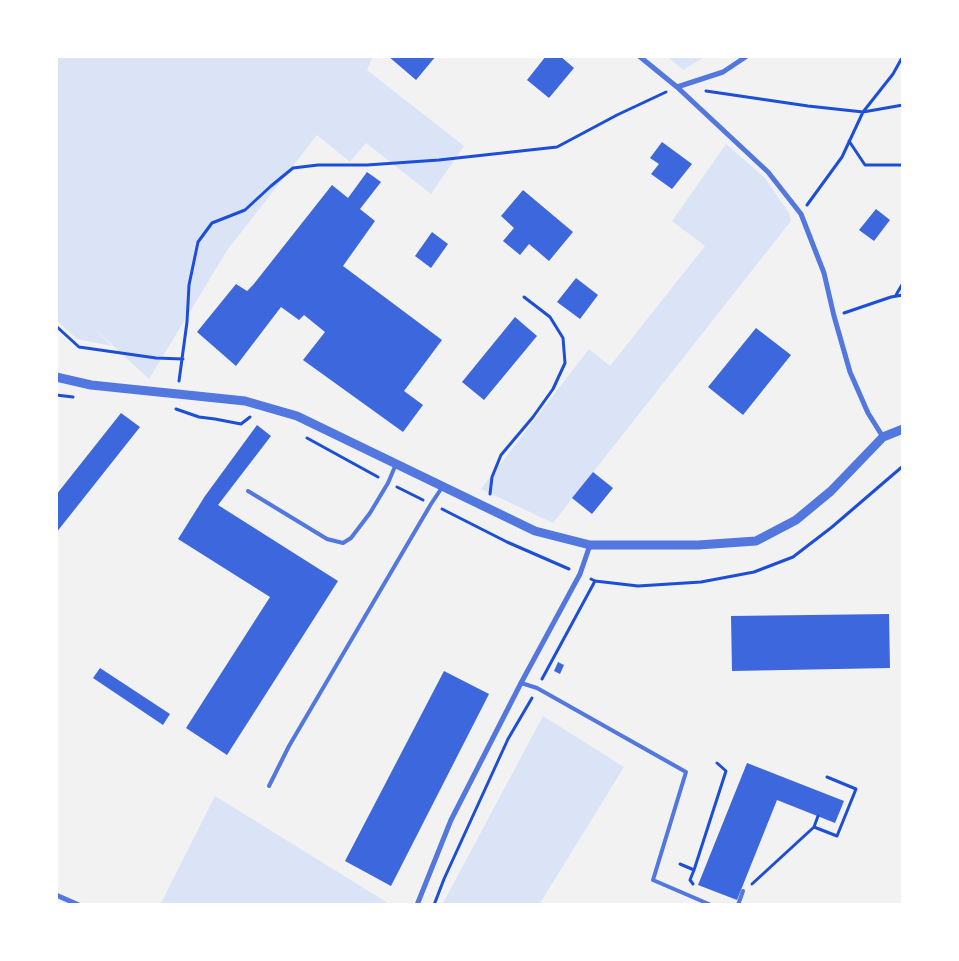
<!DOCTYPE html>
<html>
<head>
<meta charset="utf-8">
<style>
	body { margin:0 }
	#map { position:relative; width:959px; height:961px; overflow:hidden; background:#f2f2f2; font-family:"Nunito Sans",sans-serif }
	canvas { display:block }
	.frame { position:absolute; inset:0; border:58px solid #fff; pointer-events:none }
</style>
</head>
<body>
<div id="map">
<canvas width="959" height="961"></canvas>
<div class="frame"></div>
</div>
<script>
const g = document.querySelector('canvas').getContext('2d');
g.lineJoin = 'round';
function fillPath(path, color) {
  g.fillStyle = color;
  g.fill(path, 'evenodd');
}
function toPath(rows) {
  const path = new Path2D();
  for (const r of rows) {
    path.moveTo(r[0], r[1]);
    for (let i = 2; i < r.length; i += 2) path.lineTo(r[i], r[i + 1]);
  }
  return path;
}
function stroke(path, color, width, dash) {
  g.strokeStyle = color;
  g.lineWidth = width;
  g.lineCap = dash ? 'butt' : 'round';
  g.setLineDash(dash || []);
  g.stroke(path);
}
fillPath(toPath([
	[56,56,373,56,367,70,464,146,431,194,366,143,350,162,317,135,228,249,149,379,94,328,112,346,77,339,56,320],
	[667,56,706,56,683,70],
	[726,144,765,178,789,213,791,221,553,523,481,489,589,349,610,366,705,246,672,221],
	[543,716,624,767,539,905,442,905],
	[215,796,388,903,387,905,160,905]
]), '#dbe4f7');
fillPath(toPath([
	[388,56,436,56,416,80],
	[546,56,560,56,574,68,549,98,527,80],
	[662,142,692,164,672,189,651,174,659,164,650,158],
	[367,172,381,182,360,209,375,221,343,266,442,340,404,391,423,405,403,432,303,360,325,332,304,315,299,320,281,307,236,366,197,332,236,284,247,291,253,285,332,185,348,198],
	[523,190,573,232,549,261,529,244,520,255,503,241,514,228,501,216],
	[876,209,890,220,874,241,859,230],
	[432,232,448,244,431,268,415,256],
	[576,278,598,295,580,319,557,302],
	[515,317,537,336,484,400,462,382],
	[756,328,791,355,743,415,708,387],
	[121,413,140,427,56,533,56,495],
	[257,425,271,436,218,505,338,581,227,755,186,728,270,597,178,539,205,496],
	[593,472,613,488,592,514,572,498],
	[889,614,890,668,732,671,731,616],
	[558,662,564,665,560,674,554,671],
	[100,668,170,714,163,725,93,678],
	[444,671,489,694,391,886,345,861],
	[747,763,844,801,835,823,777,800,737,900,698,885]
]), '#3d67dc');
stroke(toPath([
	[706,91,808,106,863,112,903,105],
	[849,141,865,165,903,165],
	[807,205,842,157,863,112,893,74,903,56],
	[896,295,903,283],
	[844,313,891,297,903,295],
	[56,326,79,347,156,358,183,359],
	[179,381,187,322,189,285,198,242,212,223,245,210,271,186,293,168,318,165,367,165,439,160,557,147,617,115,666,92],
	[56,395,73,397],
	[176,409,199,417,215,419,241,424,250,417],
	[307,438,378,477],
	[397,487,423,500],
	[490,494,492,477,501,455,533,417,553,389,565,363,563,338,550,317,524,297],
	[442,509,507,542,569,569],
	[591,579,595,581,638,586,701,582,754,572,793,557,832,527,903,466],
	[542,679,595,581],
	[818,816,814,827,837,836,856,789,827,777],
	[680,864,694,870,690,880,693,884],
	[694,870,726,771,717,763],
	[752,884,814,827],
	[434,905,444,879,508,739,532,698]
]), '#1d4ed8', 3);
stroke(toPath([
	[248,491,327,539,343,543,351,538,370,513,388,483,396,464],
	[521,683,537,688,686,772,653,880,711,905],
	[269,786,289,746,431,504,443,486],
	[738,905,743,891]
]), '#5277de', 4);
stroke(toPath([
	[639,56,677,87,768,172,801,214,824,273,834,316,850,372,868,413,883,437],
	[677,87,723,72,747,56],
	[56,895,79,905],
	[417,905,451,820,521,683,580,574,590,545]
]), '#5277de', 5);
stroke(toPath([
	[56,377,91,385,245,401,297,416,535,531,590,545,698,545,756,541,796,520,831,491,883,437,903,429]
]), '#5277de', 9);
</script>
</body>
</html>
